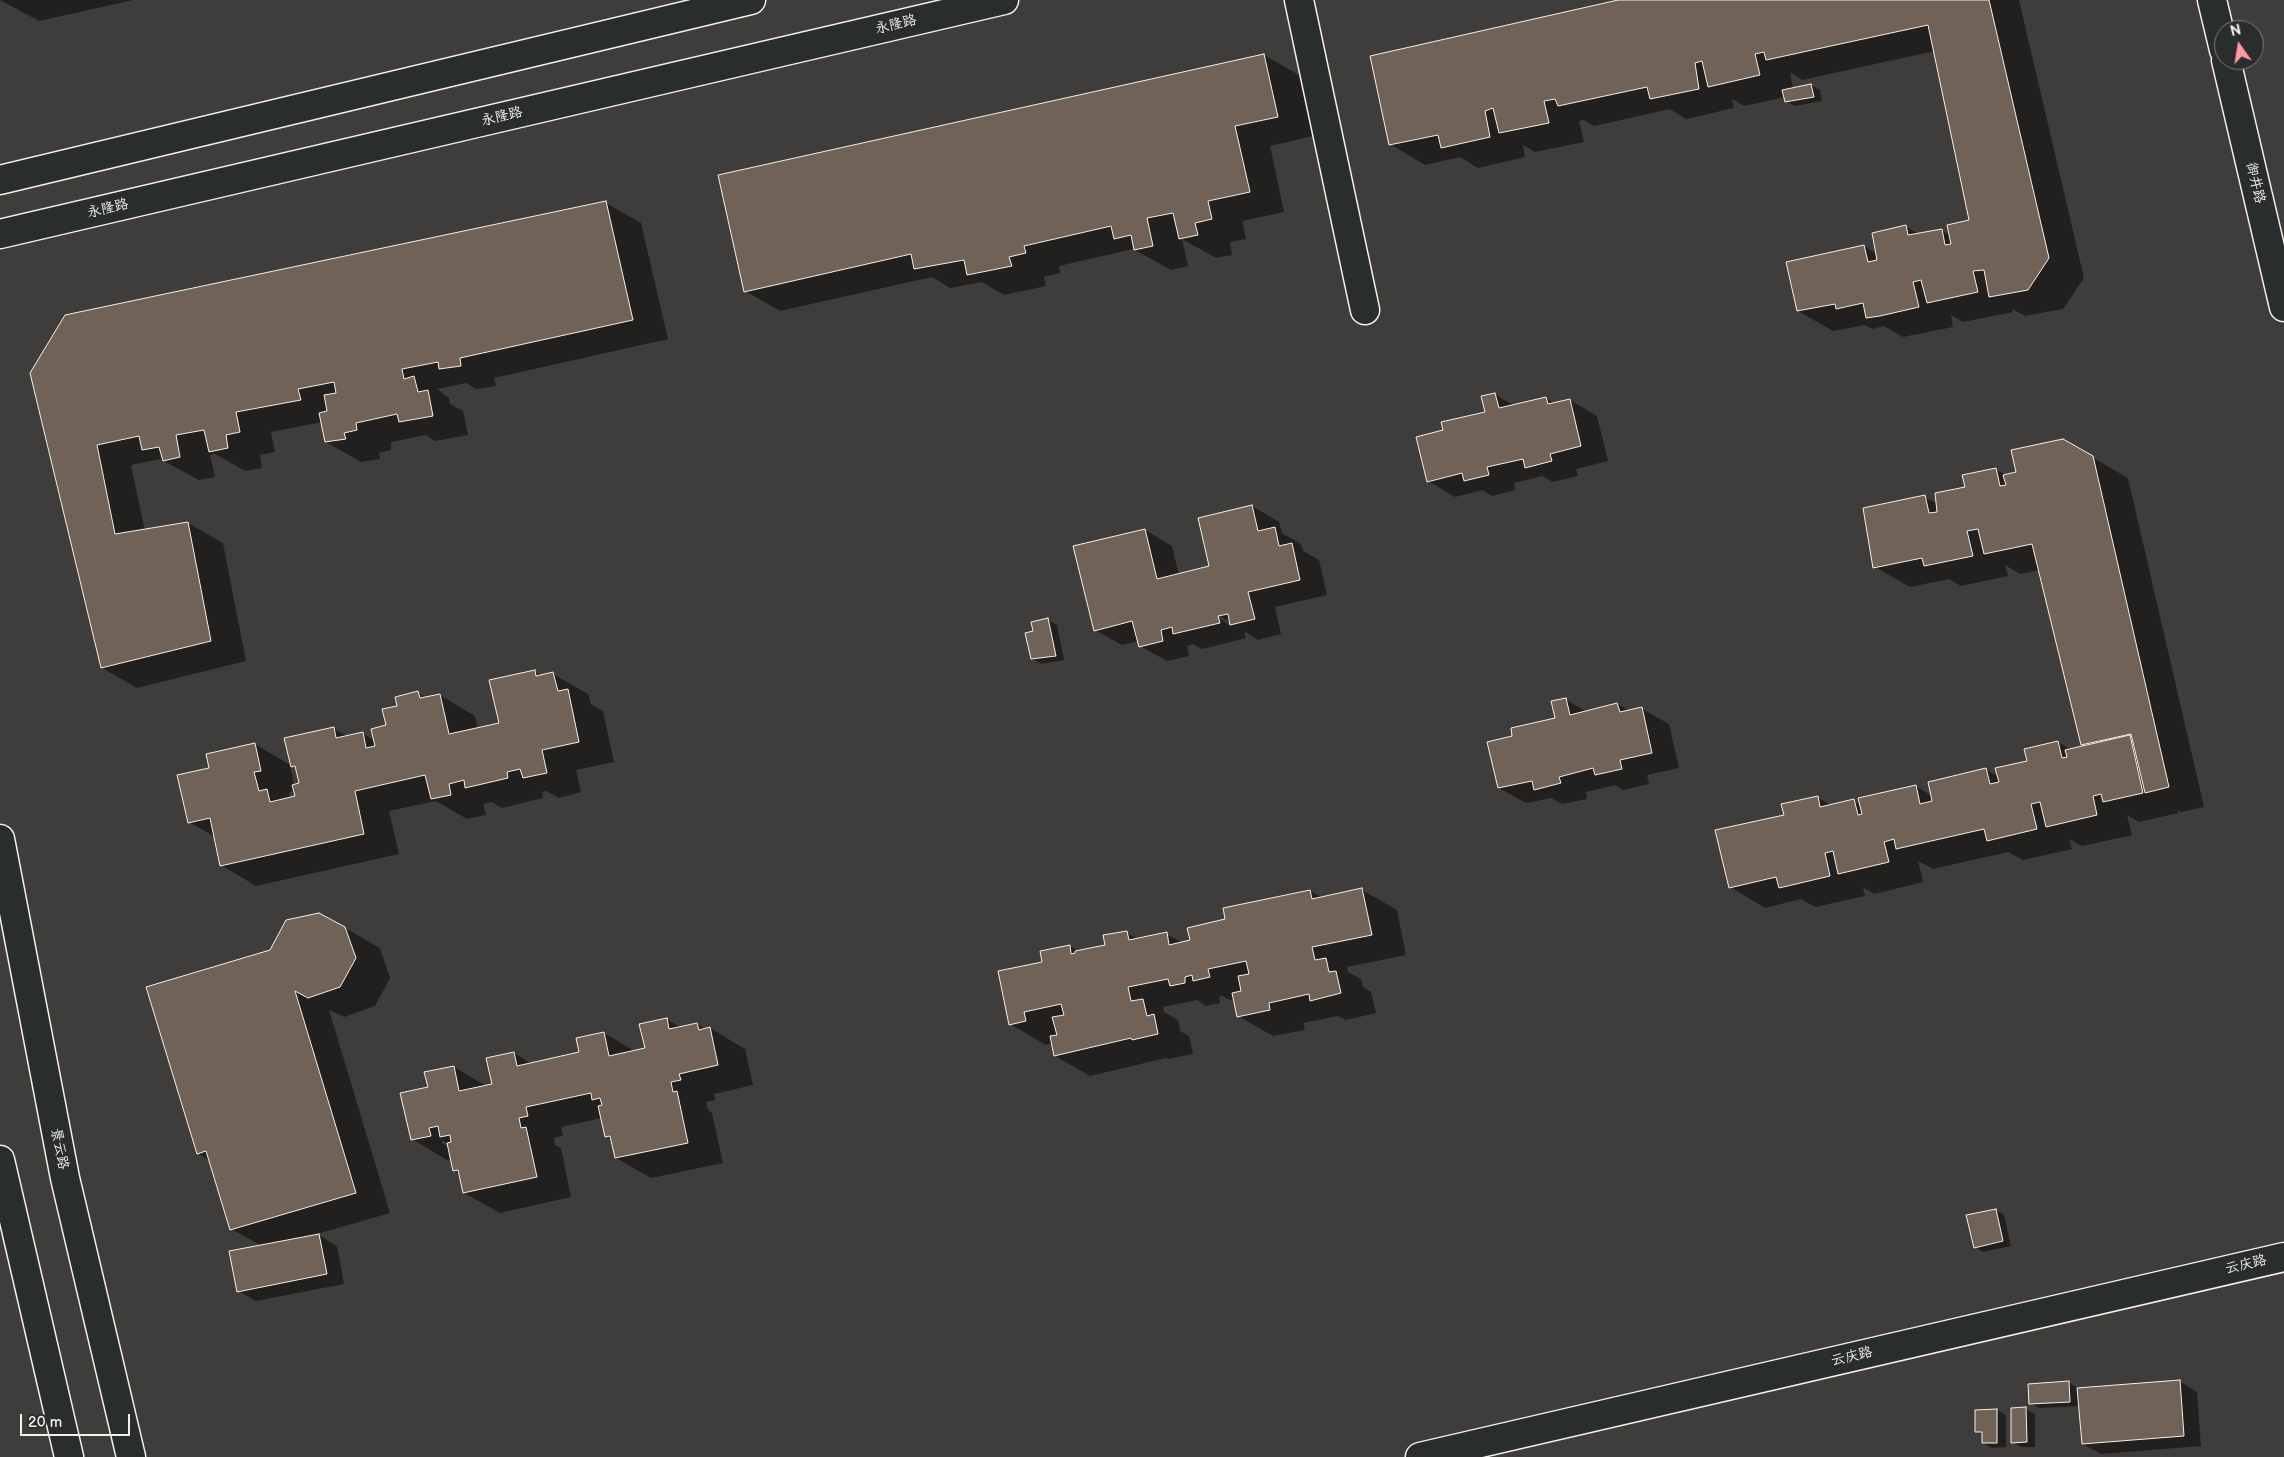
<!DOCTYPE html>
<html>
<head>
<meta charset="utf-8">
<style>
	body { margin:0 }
	#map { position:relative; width:2284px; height:1457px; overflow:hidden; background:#3f3d3b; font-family:"Balsamiq Sans",sans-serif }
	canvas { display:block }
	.north { position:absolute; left:2214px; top:20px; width:50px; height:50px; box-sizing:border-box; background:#2a2d2e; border:1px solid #7b7b78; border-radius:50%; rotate:347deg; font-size:14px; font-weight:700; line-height:20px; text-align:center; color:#f4f1e8 }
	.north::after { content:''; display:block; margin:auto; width:18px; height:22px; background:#ff9aa2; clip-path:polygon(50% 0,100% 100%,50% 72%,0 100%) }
	.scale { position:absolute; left:20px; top:1414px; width:110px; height:22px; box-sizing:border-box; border:2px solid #f4f1e8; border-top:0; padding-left:6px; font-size:15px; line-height:18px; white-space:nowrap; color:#f4f1e8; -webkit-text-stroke:4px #2a2d2e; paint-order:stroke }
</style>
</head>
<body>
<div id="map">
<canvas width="2284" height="1457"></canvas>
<div class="north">N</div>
<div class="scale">20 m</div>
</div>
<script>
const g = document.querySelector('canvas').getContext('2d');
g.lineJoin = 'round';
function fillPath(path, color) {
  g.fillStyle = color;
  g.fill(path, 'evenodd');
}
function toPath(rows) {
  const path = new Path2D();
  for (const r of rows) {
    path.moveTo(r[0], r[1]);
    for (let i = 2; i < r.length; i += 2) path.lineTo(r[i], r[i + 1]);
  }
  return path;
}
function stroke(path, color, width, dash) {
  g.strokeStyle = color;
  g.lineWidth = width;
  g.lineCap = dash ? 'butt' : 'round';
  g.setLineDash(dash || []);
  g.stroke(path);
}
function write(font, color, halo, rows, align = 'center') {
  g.font = font + ' "Balsamiq Sans","LXGW WenKai TC",sans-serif';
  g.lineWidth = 5;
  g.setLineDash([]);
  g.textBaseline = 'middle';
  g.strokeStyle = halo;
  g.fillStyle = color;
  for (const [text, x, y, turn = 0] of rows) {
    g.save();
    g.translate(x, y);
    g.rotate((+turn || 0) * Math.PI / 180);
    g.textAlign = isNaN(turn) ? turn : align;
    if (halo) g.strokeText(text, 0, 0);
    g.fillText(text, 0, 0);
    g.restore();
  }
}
fillPath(toPath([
	[0,0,133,0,39,21],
	[1623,0,2019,0,2084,278,2063,309,2025,316,2012,309,2013,312,1963,322,1951,315,1953,327,1903,337,1884,326,1872,329,1865,325,1833,331,1798,311,1864,246,1877,254,1905,226,1919,234,1941,230,1951,236,1971,220,1935,51,1802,80,1790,72,1793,89,1811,85,1820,90,1822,101,1795,106,1786,101,1785,97,1744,106,1732,99,1734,108,1686,119,1670,109,1594,126,1584,120,1579,121,1584,142,1535,152,1523,145,1525,157,1478,168,1460,157,1425,165,1390,144],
	[1264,55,1299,75,1313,136,1270,146,1284,212,1242,221,1246,239,1230,242,1232,255,1216,258,1182,239,1188,266,1171,270,1133,249,1059,266,1060,273,1044,277,1046,286,1004,295,982,282,950,288,932,277,780,311,745,291],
	[606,203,641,223,668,339,494,378,496,386,476,389,466,383,437,389,449,398,450,404,463,411,468,435,435,441,426,435,391,442,391,450,379,453,380,459,361,462,326,442,322,422,271,432,275,452,260,455,262,468,245,471,215,454,210,455,215,477,199,480,160,459,131,465,145,531,188,523,223,543,246,661,137,688,102,668,31,373],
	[1494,394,1515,406,1546,398,1555,404,1570,400,1597,416,1608,461,1576,469,1578,476,1553,482,1542,476,1514,483,1515,490,1492,496,1482,490,1455,497,1428,481,1444,431,1487,413],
	[2062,440,2128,478,2204,807,2181,812,2177,810,2178,813,2139,822,2127,815,2132,835,2082,846,2069,839,2072,849,2023,860,2008,852,1933,869,1918,861,1923,882,1874,894,1863,887,1865,896,1815,907,1801,899,1765,908,1730,887,1785,816,1817,797,1832,806,1854,801,1861,805,1916,786,1932,796,1986,770,1999,777,2028,762,2058,742,2071,750,2085,747,2082,744,2040,570,2020,574,2005,565,2008,576,1961,586,1949,579,1910,587,1875,567,1863,511,1924,497,1938,504,1995,469,2006,475,2018,473],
	[1252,506,1279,522,1282,533,1301,544,1303,551,1319,560,1327,595,1275,607,1281,634,1258,640,1244,631,1246,638,1202,649,1193,644,1187,646,1189,656,1167,661,1140,646,1139,641,1122,645,1095,630,1145,530,1172,546,1179,575,1210,567],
	[1213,612,1231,623,1231,626,1212,614],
	[1048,620,1057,625,1064,660,1041,664,1033,659,1035,632],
	[534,671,542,676,553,674,588,694,591,704,603,711,614,762,576,770,581,792,559,798,546,791,542,792,543,798,502,808,492,802,483,804,486,815,467,819,436,801,389,811,399,854,256,886,221,865,215,837,189,822,211,769,255,744,292,766,333,728,348,737,362,733,375,741,387,726,398,707,418,693,427,698,440,695,475,716,478,729,501,723],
	[290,765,297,769,301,784,294,786],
	[295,791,296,797,290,798,289,792],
	[1565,699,1587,712,1617,704,1630,711,1642,709,1669,724,1679,768,1647,775,1649,784,1623,790,1615,785,1586,792,1587,799,1562,804,1551,798,1526,803,1499,788,1514,737,1556,719],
	[1362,890,1397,910,1406,955,1347,967,1348,972,1361,979,1363,987,1371,992,1376,1013,1346,1020,1338,1016,1303,1023,1305,1030,1273,1036,1238,1016,1234,999,1230,1000,1222,996,1219,996,1220,1003,1206,1006,1197,1000,1163,1007,1164,1012,1178,1020,1180,1031,1189,1036,1193,1054,1168,1059,1166,1058,1090,1076,1055,1056,1053,1043,1046,1045,1010,1024,1044,963,1069,946,1079,951,1107,946,1127,933,1139,940,1166,934,1183,943,1191,941,1227,920,1310,891,1323,898],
	[345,928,380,948,390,978,375,1006,344,1017,329,1010,390,1213,317,1234,337,1246,344,1284,256,1301,238,1291,262,1246,231,1229,210,1161,198,1153,148,988],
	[666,1019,682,1028,697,1024,706,1029,710,1028,745,1049,753,1085,714,1094,715,1100,706,1102,708,1110,712,1113,723,1163,651,1178,616,1158,612,1140,606,1136,602,1118,561,1127,563,1136,554,1138,555,1145,561,1148,571,1197,500,1213,464,1193,461,1175,454,1171,451,1159,447,1160,412,1139,429,1088,454,1067,486,1086,494,1085,514,1053,532,1064,581,1053,604,1033,636,1052,646,1049],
	[442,1140,448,1144,448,1147,442,1143],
	[1996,1210,2004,1215,2011,1246,1983,1252,1975,1247],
	[2179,1381,2197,1392,2201,1446,2101,1454,2083,1444,2080,1406,2039,1408,2031,1403,2069,1382,2078,1389],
	[2026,1409,2035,1414,2035,1447,2021,1447,2013,1442],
	[1997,1410,2006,1415,2006,1447,1992,1448,1983,1443,1983,1435,1977,1432]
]), '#0007');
const building = toPath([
	[1618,0,1989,0,2049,258,2028,290,1989,297,1984,270,1973,271,1978,292,1927,303,1921,280,1913,282,1919,307,1880,316,1866,318,1863,303,1836,309,1835,304,1797,311,1786,262,1864,245,1868,262,1877,260,1872,233,1906,225,1908,235,1942,229,1945,245,1951,244,1947,225,1969,220,1928,25,1766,60,1764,52,1755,54,1760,75,1708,87,1702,61,1695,63,1699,89,1650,99,1647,87,1558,106,1555,99,1544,101,1549,123,1499,133,1493,108,1485,111,1490,137,1441,148,1438,135,1389,145,1370,56,1618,0],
	[1264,54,1278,117,1235,126,1250,192,1208,201,1212,219,1195,223,1198,235,1179,239,1173,213,1147,218,1153,246,1134,250,1131,235,1114,239,1111,226,1024,246,1026,253,1009,257,1012,266,967,275,964,260,914,269,911,254,744,292,718,175,1264,54],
	[1811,84,1814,97,1785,102,1782,90,1811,84],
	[606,201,633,320,460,358,461,366,439,369,438,362,402,369,404,379,414,376,418,392,428,390,433,416,399,422,397,414,356,423,357,430,344,433,346,439,325,442,319,413,327,411,324,395,336,393,334,382,298,389,301,400,236,412,240,432,226,435,228,448,209,452,204,430,176,435,180,457,163,461,159,447,142,450,139,436,97,445,115,534,188,522,211,641,101,668,30,373,65,315,606,201],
	[1495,393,1499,408,1546,397,1548,404,1570,399,1581,446,1550,454,1552,461,1525,468,1523,459,1487,467,1489,475,1464,481,1462,473,1427,482,1416,437,1443,430,1441,422,1485,412,1481,396,1495,393],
	[2063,439,2093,456,2169,787,2145,793,2131,734,2081,745,2032,544,1984,554,1978,529,1967,531,1973,556,1924,566,1922,558,1873,568,1863,508,1925,495,1929,513,1937,512,1935,493,1965,487,1962,475,1996,468,2000,486,2006,485,2003,475,2016,472,2011,450,2063,439],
	[1252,505,1258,531,1275,527,1279,546,1292,543,1300,580,1248,592,1255,619,1230,625,1228,614,1218,616,1220,623,1173,634,1172,627,1161,630,1163,641,1139,647,1132,621,1094,631,1073,546,1145,529,1157,579,1209,566,1198,518,1252,505],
	[1048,618,1056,656,1031,659,1025,633,1033,631,1031,622,1048,618],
	[535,670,536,676,553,672,558,691,568,689,579,742,542,750,547,773,523,778,520,769,507,772,508,778,465,788,464,780,449,784,451,795,431,799,425,775,355,791,364,834,220,866,210,818,188,823,177,775,209,768,206,754,255,743,261,771,254,772,259,791,267,789,270,802,295,796,292,785,299,783,295,766,291,767,284,738,334,727,336,738,363,732,366,748,375,746,371,729,386,725,382,709,397,706,395,697,418,691,420,698,440,694,449,734,499,723,489,680,535,670],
	[1566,698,1570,715,1617,703,1620,712,1642,707,1652,753,1620,760,1622,769,1595,775,1593,768,1559,777,1561,783,1534,790,1532,781,1498,788,1487,742,1512,736,1511,728,1555,718,1551,701,1566,698],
	[2130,735,2143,793,2103,802,2101,794,2093,796,2097,815,2046,827,2040,802,2031,804,2037,829,1987,841,1984,829,1896,849,1894,839,1884,842,1889,862,1838,874,1833,851,1825,853,1830,876,1779,888,1776,877,1729,888,1715,830,1784,815,1781,804,1818,796,1820,807,1854,799,1858,815,1862,814,1858,798,1916,785,1920,804,1932,801,1928,782,1986,768,1990,784,1999,782,1995,768,2027,761,2024,749,2058,741,2062,758,2067,757,2065,750,2130,735],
	[1362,888,1372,935,1312,947,1315,960,1326,958,1329,972,1336,971,1341,993,1310,1001,1309,994,1269,1003,1270,1010,1237,1017,1232,993,1241,991,1238,976,1249,974,1246,961,1208,969,1210,977,1193,981,1192,975,1185,977,1185,983,1170,986,1168,979,1128,987,1131,1001,1143,999,1147,1016,1154,1014,1158,1034,1132,1040,1131,1038,1054,1056,1050,1036,1057,1035,1052,1017,1064,1015,1061,1004,1024,1012,1026,1021,1009,1025,998,971,1042,962,1040,951,1070,945,1071,954,1075,953,1075,951,1105,945,1103,935,1127,931,1129,940,1167,932,1169,945,1190,940,1187,928,1225,919,1223,908,1310,890,1312,899,1362,888],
	[319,913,345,927,356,958,340,987,308,998,295,991,356,1193,230,1230,206,1151,197,1154,146,987,270,950,286,920,319,913],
	[667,1018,669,1029,697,1023,699,1030,710,1027,718,1065,679,1074,681,1080,671,1082,673,1092,677,1091,688,1143,615,1158,610,1136,605,1137,598,1106,602,1105,600,1098,592,1100,591,1093,526,1107,528,1116,519,1118,521,1128,526,1127,537,1177,463,1193,458,1170,453,1171,447,1143,451,1142,450,1135,440,1137,438,1126,429,1128,431,1136,411,1140,400,1093,428,1087,424,1072,454,1066,459,1091,492,1084,486,1058,514,1052,517,1066,579,1052,576,1038,604,1032,609,1056,645,1048,639,1024,667,1018],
	[1996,1209,2003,1241,1974,1248,1966,1215,1996,1209],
	[319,1234,327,1274,237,1292,229,1251,319,1234],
	[2180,1380,2184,1436,2082,1444,2077,1388,2180,1380],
	[2069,1381,2070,1402,2029,1404,2028,1384,2069,1381],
	[2026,1407,2027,1442,2011,1443,2011,1408,2026,1407],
	[1997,1409,1997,1443,1982,1443,1982,1432,1975,1432,1975,1410,1997,1409]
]);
fillPath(building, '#716258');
stroke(building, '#f4f1e8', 1);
const street = toPath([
	[1299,0,1365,310],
	[1420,1457,2284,1257]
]);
const secondary = toPath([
	[2212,0,2224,50],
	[2226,60,2284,307],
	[0,180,751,0],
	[0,234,1004,0],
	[0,839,65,1178,131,1457],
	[0,1160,69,1457]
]);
stroke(street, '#f4f1e8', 31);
stroke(secondary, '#f4f1e8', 31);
stroke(street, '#2a2d2e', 28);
stroke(secondary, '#2a2d2e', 28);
write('14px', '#f4f1e8', '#2a2d2e', [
	["永隆路",896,25,-13],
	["永隆路",502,117,-13],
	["御井路",2255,183,77],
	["永隆路",108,209,-13],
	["景云路",59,1149,79],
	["云庆路",2246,1265,-13],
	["云庆路",1852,1357,-13]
]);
</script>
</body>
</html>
